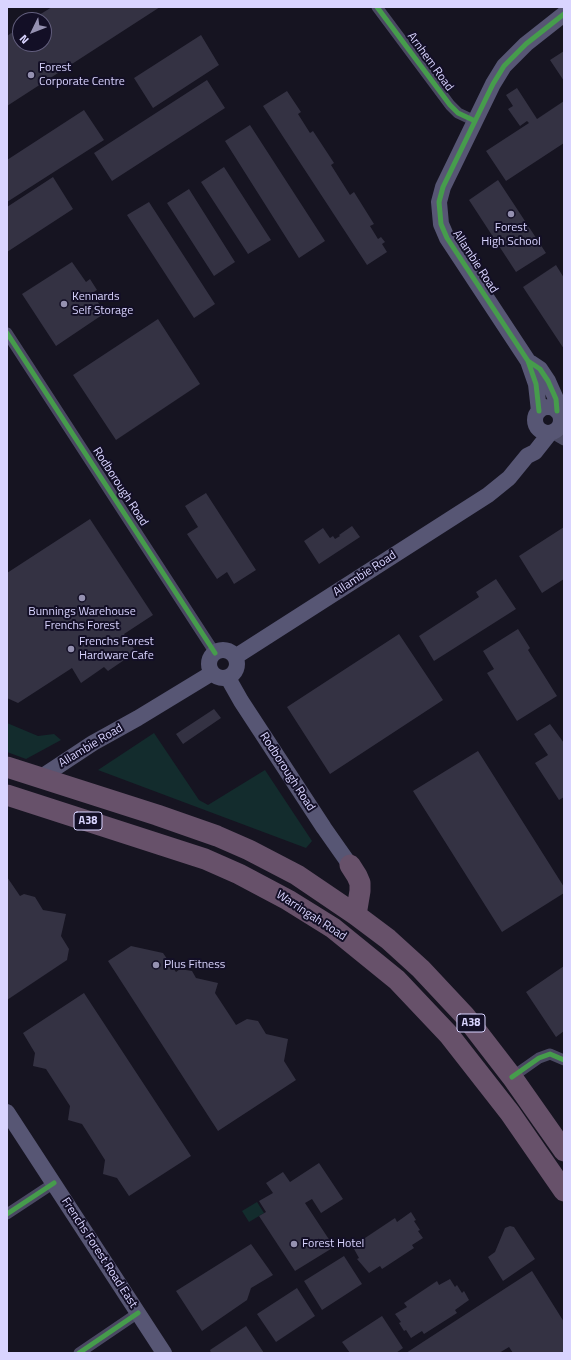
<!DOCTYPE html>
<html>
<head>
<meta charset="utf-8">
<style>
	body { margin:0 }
	#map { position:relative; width:571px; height:1360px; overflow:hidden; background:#161421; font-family:"Titillium Web",sans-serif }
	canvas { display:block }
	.frame { position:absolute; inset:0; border:8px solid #d9d4ff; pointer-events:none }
	.north { position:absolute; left:12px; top:12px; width:40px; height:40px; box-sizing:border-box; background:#130f26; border:1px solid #625e7d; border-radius:50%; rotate:227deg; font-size:11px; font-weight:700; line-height:16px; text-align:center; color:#d9d4ff }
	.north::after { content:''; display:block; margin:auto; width:14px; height:18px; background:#9591b1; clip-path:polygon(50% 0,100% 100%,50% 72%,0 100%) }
</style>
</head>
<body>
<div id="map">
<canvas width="571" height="1360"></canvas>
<div class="frame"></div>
<div class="north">N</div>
</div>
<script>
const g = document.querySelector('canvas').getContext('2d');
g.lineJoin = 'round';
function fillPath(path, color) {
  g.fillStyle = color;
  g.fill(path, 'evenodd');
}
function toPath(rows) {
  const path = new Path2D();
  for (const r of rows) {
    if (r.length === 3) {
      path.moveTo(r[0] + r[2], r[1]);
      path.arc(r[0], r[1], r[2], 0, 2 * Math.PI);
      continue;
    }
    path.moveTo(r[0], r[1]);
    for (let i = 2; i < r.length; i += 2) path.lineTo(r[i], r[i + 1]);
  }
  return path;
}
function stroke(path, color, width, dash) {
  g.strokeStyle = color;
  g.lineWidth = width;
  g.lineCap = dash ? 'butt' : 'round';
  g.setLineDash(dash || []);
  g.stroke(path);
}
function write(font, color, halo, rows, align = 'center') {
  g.font = font + ' "Titillium Web",sans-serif';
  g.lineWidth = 4;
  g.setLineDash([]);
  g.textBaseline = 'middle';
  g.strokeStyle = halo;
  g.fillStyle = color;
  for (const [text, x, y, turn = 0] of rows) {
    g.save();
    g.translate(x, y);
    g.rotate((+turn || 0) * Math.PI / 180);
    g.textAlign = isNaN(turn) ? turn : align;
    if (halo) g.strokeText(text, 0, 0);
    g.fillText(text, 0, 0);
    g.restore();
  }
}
fillPath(toPath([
	[7,723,38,736,54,734,61,740,26,759,7,752],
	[154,733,199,800,208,805,265,770,312,841,306,848,98,770],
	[257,1202,264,1213,249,1222,242,1211]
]), '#132c2d');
fillPath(toPath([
	[52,7,160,7,7,106,7,36,20,27,20,44,44,44,44,20,31,20],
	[201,35,219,65,153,108,134,78],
	[564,51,564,81,550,60],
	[207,80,225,108,112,181,94,153],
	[517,88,537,119,564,101,564,143,506,181,486,151,529,123,527,121,520,126,508,109,513,106,506,95],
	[287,91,301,112,298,114,310,133,313,131,334,163,331,165,350,195,354,192,374,224,370,226,378,239,381,237,385,242,382,244,387,252,367,265,263,106],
	[84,110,104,140,7,202,7,160],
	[250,125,325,241,299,258,225,141],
	[224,167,271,240,248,254,201,182],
	[53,177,73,209,7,252,7,207],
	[498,180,546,253,516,272,469,200],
	[189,189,235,262,214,276,167,203],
	[149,202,215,304,194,318,127,215],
	[72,262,86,282,90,279,97,290,92,293,105,313,56,346,22,294],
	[556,265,564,278,564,349,523,287],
	[158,319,200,384,116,440,73,375],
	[206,493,256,570,234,584,227,572,217,579,187,534,198,527,185,506],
	[90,519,153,615,124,634,136,652,108,671,104,667,81,683,72,668,18,703,7,698,7,573],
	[352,526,360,537,319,564,304,541,323,528,330,538,333,536,335,539,340,536,339,535],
	[564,527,564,579,542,593,519,556],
	[496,579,516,609,434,661,419,636,479,597,476,592],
	[518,629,530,648,528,650,557,696,517,721,487,673,494,669,483,651],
	[399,634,443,700,330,774,287,707],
	[214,709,221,718,183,744,176,734],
	[550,724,564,743,564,797,559,800,535,763,548,755,534,734],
	[478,751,564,887,564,893,502,932,413,791],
	[7,877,20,896,24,894,35,897,43,910,66,914,61,936,69,949,67,960,7,1000],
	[131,946,163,953,176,972,180,969,192,971,196,978,218,983,215,993,236,1025,247,1019,258,1021,266,1034,288,1039,284,1061,296,1080,218,1131,108,961],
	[564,966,564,1031,556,1037,526,992],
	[84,993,191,1156,129,1196,117,1178,103,1174,105,1160,82,1124,68,1120,70,1106,46,1069,33,1066,35,1053,23,1033],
	[319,1163,343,1199,321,1213,312,1199,305,1203,334,1247,295,1271,259,1216,266,1212,259,1201,273,1193,266,1183,283,1172,290,1182],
	[411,1212,416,1220,414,1221,420,1230,418,1231,423,1238,412,1245,414,1248,382,1269,380,1266,369,1273,357,1259,359,1258,354,1249,364,1243,362,1240,395,1218,397,1222],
	[510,1226,514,1227,516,1230,535,1259,503,1281,488,1257,495,1252,505,1228],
	[251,1244,273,1275,251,1288,247,1300,202,1331,176,1291],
	[344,1256,362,1284,322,1310,304,1281],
	[532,1271,564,1322,564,1353,513,1353,509,1347,499,1353,406,1353],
	[450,1279,455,1287,457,1285,462,1293,464,1291,469,1300,455,1310,457,1313,424,1334,422,1331,411,1338,406,1330,404,1331,399,1323,401,1322,395,1314,407,1307,404,1303,437,1281,439,1285],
	[297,1288,315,1316,276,1342,257,1314],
	[382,1316,403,1348,396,1353,350,1353,342,1342],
	[246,1326,264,1353,211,1353,210,1350]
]), '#343243');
stroke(toPath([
	[377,7,450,105,458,113,475,121],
	[7,333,215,653],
	[552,433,564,440],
	[512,1077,539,1058,550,1054,564,1060],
	[7,1214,54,1183],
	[79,1353,138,1313]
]), '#4a4962', 11);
stroke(toPath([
	[531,363,540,369,548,381,556,399,557,411],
	[548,420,13],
	[539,411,536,384,528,361,447,238,441,224,439,202,443,187,493,84,504,66,526,44,564,14],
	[223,664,14],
	[235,657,488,495,509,478,527,456,535,452,550,433],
	[228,678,241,701,324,828,350,865],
	[40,778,93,743,138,718,212,673],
	[7,1112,164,1353]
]), '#575674', 16);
stroke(toPath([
	[7,767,157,815,217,836,249,850,297,875,356,915,388,939,421,969,465,1016,512,1077,564,1151],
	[7,795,205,859,239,874,288,900,333,928,397,980,449,1035,510,1113,564,1191],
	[350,865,357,876,360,883,360,891,356,915]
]), '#67516a', 21);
stroke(toPath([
	[377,7,450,105,458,113,475,121],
	[7,333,215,653],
	[528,361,540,369,548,381,556,399,557,411],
	[539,411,536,384,528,361,447,238,441,224,439,202,443,187,493,84,504,66,526,44,564,14],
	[512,1077,539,1058,550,1054,564,1060],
	[7,1214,54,1183],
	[79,1353,138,1313]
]), '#469c4c', 5);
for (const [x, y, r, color] of [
	[31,75,4,"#9591b1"],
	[511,214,4,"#9591b1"],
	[64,304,4,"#9591b1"],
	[82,598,4,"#9591b1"],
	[71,649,4,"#9591b1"],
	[156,965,4,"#9591b1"],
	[294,1244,4,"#9591b1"]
]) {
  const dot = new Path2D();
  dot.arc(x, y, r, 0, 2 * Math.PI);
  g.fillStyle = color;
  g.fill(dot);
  stroke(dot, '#130f26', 1.5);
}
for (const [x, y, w] of [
	[88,821,28],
	[471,1023,28]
]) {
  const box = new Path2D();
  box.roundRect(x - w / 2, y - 9, w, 18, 3);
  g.fillStyle = '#130f26';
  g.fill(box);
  stroke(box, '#d9d4ff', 1);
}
write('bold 11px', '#d9d4ff', null, [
	["A38",88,821],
	["A38",471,1023]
]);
write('12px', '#d9d4ff', '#130f26', [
	["Arnhem Road",430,62,54],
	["Allambie Road",475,262,57],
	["Rodborough Road",120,487,57],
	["Allambie Road",365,574,-33],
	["Allambie Road",91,746,-31],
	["Rodborough Road",287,772,57],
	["Warringah Road",311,916,33],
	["Frenchs Forest Road East",99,1253,57]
]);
write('12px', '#d9d4ff', '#130f26', [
	["Forest",39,68],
	["Corporate Centre",39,82],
	["Forest",511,228,"center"],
	["High School",511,242,"center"],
	["Kennards",72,297],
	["Self Storage",72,311],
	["Bunnings Warehouse",82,612,"center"],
	["Frenchs Forest",82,626,"center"],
	["Frenchs Forest",79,642],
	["Hardware Cafe",79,656],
	["Plus Fitness",164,965],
	["Forest Hotel",302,1244]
], 'left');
</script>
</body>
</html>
